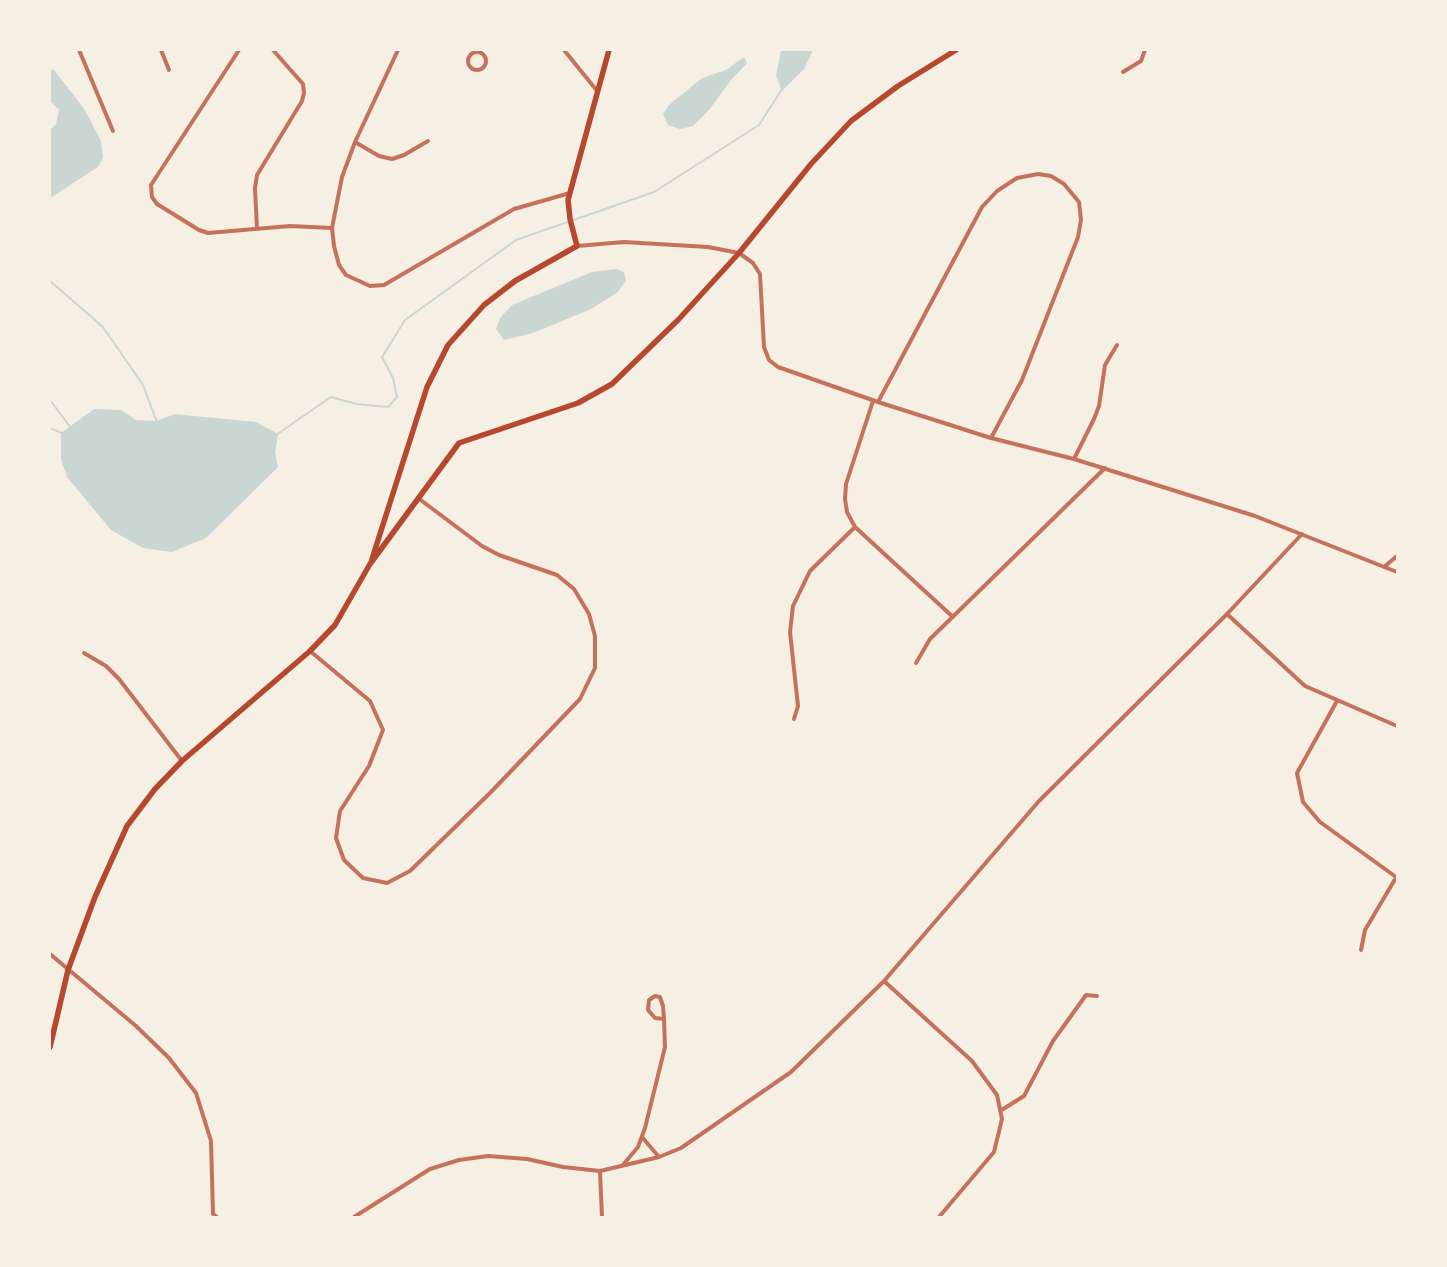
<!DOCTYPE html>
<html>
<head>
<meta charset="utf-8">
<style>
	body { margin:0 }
	#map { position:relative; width:1447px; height:1267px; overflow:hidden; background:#f6efe4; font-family:Karla,sans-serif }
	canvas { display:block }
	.frame { position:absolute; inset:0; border:51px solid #f6efe4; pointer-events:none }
</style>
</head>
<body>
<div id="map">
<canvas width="1447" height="1267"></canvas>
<div class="frame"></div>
</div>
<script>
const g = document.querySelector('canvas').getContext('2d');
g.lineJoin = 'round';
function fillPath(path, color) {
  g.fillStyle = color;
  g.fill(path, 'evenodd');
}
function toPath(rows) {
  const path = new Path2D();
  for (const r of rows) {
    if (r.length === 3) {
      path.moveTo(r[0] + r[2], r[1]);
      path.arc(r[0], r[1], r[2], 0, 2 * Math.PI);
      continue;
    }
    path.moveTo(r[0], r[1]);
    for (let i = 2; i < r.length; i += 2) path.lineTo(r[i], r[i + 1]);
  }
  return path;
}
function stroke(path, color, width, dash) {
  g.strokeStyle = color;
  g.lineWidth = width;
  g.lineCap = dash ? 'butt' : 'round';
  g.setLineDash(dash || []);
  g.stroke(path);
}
fillPath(toPath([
	[781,50,813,50,804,69,782,91,776,76],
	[744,57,747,63,731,80,709,110,693,126,680,129,668,125,663,114,669,105,702,78,726,70],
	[50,69,55,71,85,110,101,141,103,158,98,167,50,198,50,130,56,124,59,110,50,101],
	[616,269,624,272,626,280,618,292,591,309,533,333,504,340,496,329,500,318,512,305,592,272],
	[94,409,121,410,136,420,157,421,174,414,256,422,278,434,275,453,278,467,206,538,172,552,143,548,111,530,67,477,61,459,61,433]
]), '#c9d6d2');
stroke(toPath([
	[50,281,103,327,143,385,157,422],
	[50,400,71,428],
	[50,428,62,433],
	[276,435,331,397,356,404,388,407,397,397,393,378,382,357,405,320,516,240,654,192,759,125,782,89]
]), '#c9d6d2', 2);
stroke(toPath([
	[79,50,113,131],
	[161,50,169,70],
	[239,50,151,185,152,197,157,204,199,230,208,233,290,226,332,228],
	[398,50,355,142,342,177,332,228,334,246,339,265,346,275,370,286,384,285,514,209,570,193],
	[564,50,598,92],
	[477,61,9],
	[1123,72,1141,61,1145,50],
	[355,142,379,156,392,159,404,155,428,141],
	[257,229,255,188,257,175,302,101,304,93,303,84,273,50],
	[577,246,624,242,708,247,739,253,753,263,760,274,764,347,769,360,778,367,878,402,991,438,1074,459,1255,516,1397,572],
	[873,401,846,484,845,499,847,512,855,527,953,617],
	[878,402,982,207,997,191,1017,178,1038,174,1051,176,1064,184,1079,202,1081,220,1078,237,1022,380,991,438],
	[1074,459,1094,419,1099,406,1105,365,1117,345],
	[1384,567,1397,556],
	[1227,614,1305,686,1397,726],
	[310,651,370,701,383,730,369,766,340,811,336,838,344,860,363,878,387,883,410,871,490,793,580,699,595,668,595,636,589,614,574,589,557,575,499,555,482,546,418,498],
	[84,653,106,666,119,679,182,761],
	[916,663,930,639,1105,468],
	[1337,701,1297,773,1303,802,1320,822,1396,877],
	[794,719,798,706,790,632,793,606,810,571,855,527],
	[1361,950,1365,930,1397,876],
	[50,954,136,1026,169,1058,196,1093,211,1141,213,1214,217,1217],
	[884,981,972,1061,997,1095,1002,1119,994,1152,939,1217],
	[1000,1111,1024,1096,1053,1041,1086,995,1097,996],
	[642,1137,659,1157],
	[622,1166,638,1147,645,1128,665,1047,664,1019,663,1006,660,997,655,996,649,1000,648,1010,655,1018,664,1019],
	[600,1171,602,1217],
	[354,1217,430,1169,459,1160,488,1156,527,1159,563,1167,600,1171,659,1157,681,1148,791,1072,884,981,1039,801,1227,614,1302,534]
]), '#c5725c', 4);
stroke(toPath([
	[372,559,427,387,448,345,484,305,515,281,577,246,570,219,568,200,609,50],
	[50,1047,68,970,95,897,127,826,155,789,182,761,310,651,335,625,370,564,459,443,578,403,612,384,678,320,739,253,811,164,851,121,898,86,956,50]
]), '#b5482f', 5.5);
</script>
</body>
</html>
